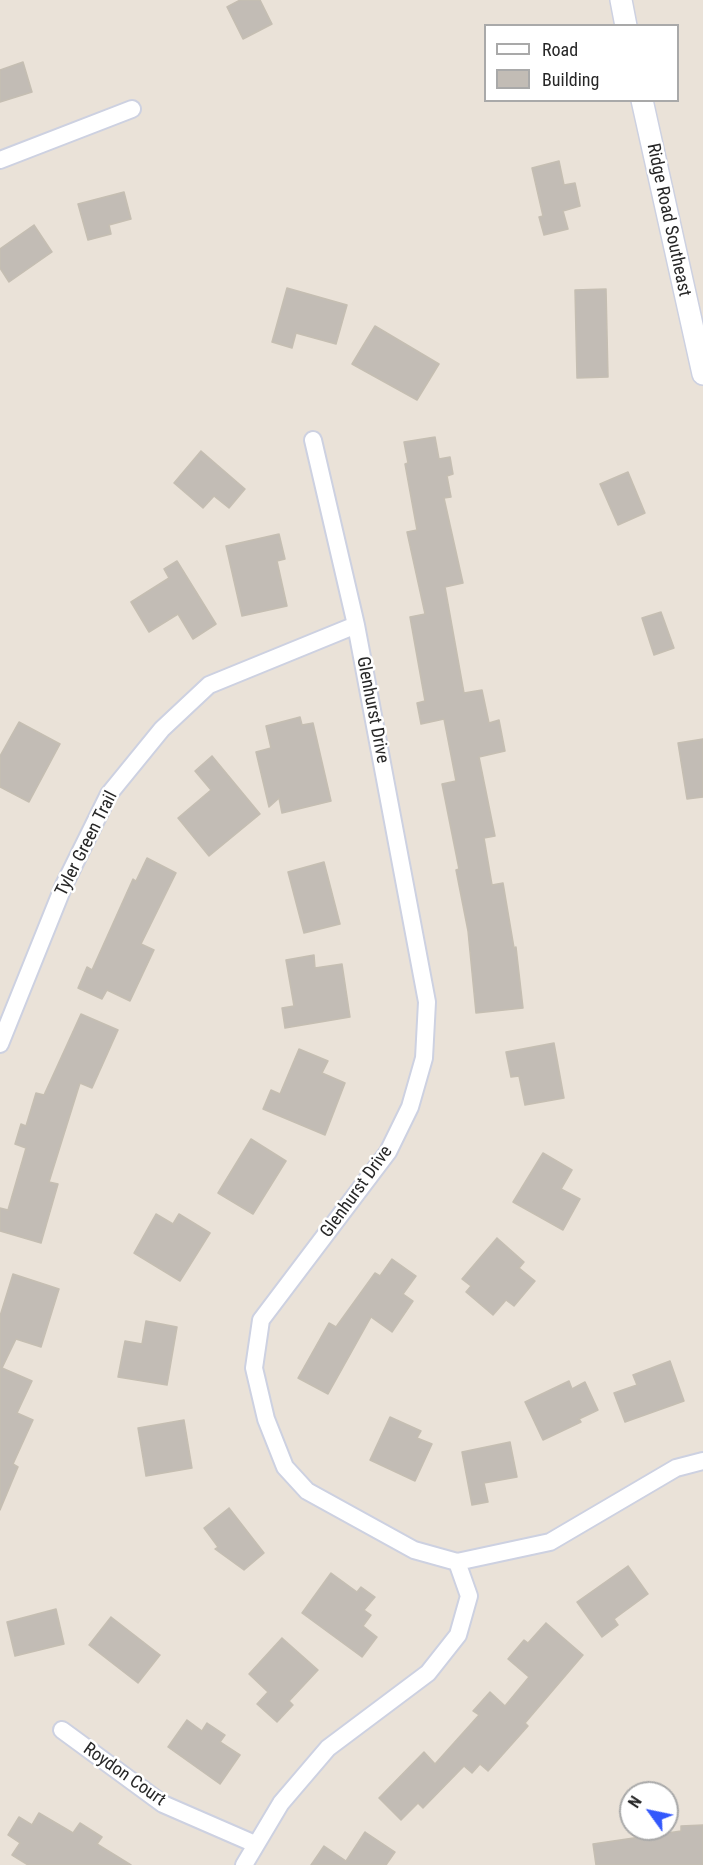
<!DOCTYPE html>
<html>
<head>
<meta charset="utf-8">
<style>
	body { margin:0 }
	#map { position:relative; width:703px; height:1865px; overflow:hidden; background:#eae2d8; font-family:"Roboto Condensed",sans-serif }
	canvas { display:block }
	.legend { position:absolute; left:484px; top:24px; width:195px; height:78px; box-sizing:border-box; background:#fff; border:2px solid #a9a9a9; margin:0; padding:8px 10px; list-style:none; font-size:18px; color:#272727 }
	.legend li { display:flex; align-items:center; gap:12px; height:30px }
	.legend b { width:30px; border:2px solid #a9a9a9 }
	.north { position:absolute; left:619px; top:1781px; width:60px; height:60px; box-sizing:border-box; background:#fff; border:2px solid #a9a9a9; border-radius:50%; rotate:303deg; font-size:16px; font-weight:700; line-height:24px; text-align:center; color:#272727 }
	.north::after { content:''; display:block; margin:auto; width:21px; height:27px; background:#3358fc; clip-path:polygon(50% 0,100% 100%,50% 72%,0 100%) }
</style>
</head>
<body>
<div id="map">
<canvas width="703" height="1865"></canvas>
<ul class="legend">
<li><b style="height:8px;background:#fff"></b>Road</li>
<li><b style="height:16px;background:#c2bcb5"></b>Building</li>
</ul>
<div class="north">N</div>
</div>
<script>
const g = document.querySelector('canvas').getContext('2d');
g.lineJoin = 'round';
function fillPath(path, color) {
  g.fillStyle = color;
  g.fill(path, 'evenodd');
}
function toPath(rows) {
  const path = new Path2D();
  for (const r of rows) {
    path.moveTo(r[0], r[1]);
    for (let i = 2; i < r.length; i += 2) path.lineTo(r[i], r[i + 1]);
  }
  return path;
}
function stroke(path, color, width, dash) {
  g.strokeStyle = color;
  g.lineWidth = width;
  g.lineCap = dash ? 'butt' : 'round';
  g.setLineDash(dash || []);
  g.stroke(path);
}
function write(font, color, halo, rows, align = 'center') {
  g.font = font + ' "Roboto Condensed",sans-serif';
  g.lineWidth = 5;
  g.setLineDash([]);
  g.textBaseline = 'middle';
  g.strokeStyle = halo;
  g.fillStyle = color;
  for (const [text, x, y, turn = 0] of rows) {
    g.save();
    g.translate(x, y);
    g.rotate((+turn || 0) * Math.PI / 180);
    g.textAlign = isNaN(turn) ? turn : align;
    if (halo) g.strokeText(text, 0, 0);
    g.fillText(text, 0, 0);
    g.restore();
  }
}
const building = toPath([
	[240,0,260,0,272,24,243,39,227,7,240,0],
	[23,62,32,92,0,102,0,70,23,62],
	[559,161,564,185,575,183,580,206,563,211,568,229,544,235,539,217,543,216,532,168,559,161],
	[124,192,131,219,109,225,111,234,88,240,78,204,124,192],
	[34,225,52,252,9,282,0,268,0,249,34,225],
	[287,288,347,305,336,344,296,333,292,348,272,342,287,288],
	[606,289,608,377,577,378,575,290,606,289],
	[375,326,439,364,417,400,352,364,375,326],
	[435,437,439,459,450,457,453,474,447,476,451,497,444,498,463,583,445,587,464,693,482,690,489,723,499,720,505,751,479,757,495,836,484,838,492,885,503,883,514,948,516,947,523,1008,476,1013,468,931,456,870,459,869,442,784,456,781,444,719,421,724,417,703,425,701,410,617,425,614,407,532,417,530,405,464,408,463,404,442,435,437],
	[201,451,245,489,229,508,214,496,203,508,174,483,201,451],
	[628,472,645,513,618,525,600,484,628,472],
	[279,534,285,559,277,561,287,606,242,616,226,546,279,534],
	[177,561,216,624,193,639,178,614,149,632,131,602,169,578,164,569,177,561],
	[661,612,674,648,654,655,642,618,661,612],
	[300,717,302,725,313,723,331,801,282,813,279,798,269,807,256,752,271,748,266,726,300,717],
	[19,722,60,744,29,802,0,787,0,756,19,722],
	[703,739,703,797,687,799,678,743,703,739],
	[212,756,260,814,209,856,178,818,211,790,195,771,212,756],
	[147,858,176,873,141,944,154,950,130,1001,107,990,102,999,78,988,87,967,92,970,133,879,136,881,147,858],
	[324,862,340,924,304,933,288,872,324,862],
	[314,955,315,968,342,964,350,1017,285,1028,282,1008,294,1006,286,960,314,955],
	[81,1014,118,1030,92,1088,80,1083,49,1182,58,1184,41,1243,0,1231,0,1208,8,1210,26,1148,15,1144,21,1124,26,1126,36,1093,44,1095,81,1014],
	[554,1043,564,1098,525,1105,519,1076,511,1077,506,1052,554,1043],
	[299,1049,328,1061,322,1073,345,1083,325,1135,263,1109,271,1090,280,1094,299,1049],
	[251,1139,286,1161,253,1214,218,1193,251,1139],
	[543,1153,572,1170,561,1189,580,1199,563,1230,513,1202,543,1153],
	[156,1214,173,1224,179,1214,210,1233,180,1281,134,1253,156,1214],
	[497,1238,524,1262,519,1268,535,1281,514,1306,506,1300,493,1315,466,1292,471,1286,462,1279,497,1238],
	[392,1259,416,1276,403,1294,413,1301,392,1332,371,1317,328,1394,298,1378,329,1323,336,1327,375,1273,380,1276,392,1259],
	[13,1274,59,1289,41,1347,16,1339,2,1368,32,1381,17,1413,33,1420,13,1464,18,1467,0,1510,0,1316,13,1274],
	[146,1321,177,1327,167,1385,118,1377,125,1341,142,1344,146,1321],
	[670,1361,684,1401,625,1422,614,1393,637,1385,633,1375,670,1361],
	[569,1381,572,1389,585,1382,598,1410,579,1419,581,1422,543,1440,525,1402,569,1381],
	[390,1417,421,1431,417,1438,432,1444,415,1481,370,1460,390,1417],
	[184,1420,192,1468,146,1476,138,1428,184,1420],
	[510,1442,517,1477,484,1483,488,1502,472,1505,462,1452,510,1442],
	[229,1508,264,1553,244,1570,215,1549,218,1547,204,1528,229,1508],
	[628,1566,648,1594,614,1619,618,1625,602,1637,577,1602,628,1566],
	[331,1573,357,1592,361,1587,375,1597,364,1610,371,1615,363,1626,377,1637,362,1657,302,1613,331,1573],
	[56,1609,64,1644,15,1656,7,1622,56,1609],
	[111,1617,160,1655,138,1683,89,1645,111,1617],
	[546,1623,583,1655,525,1723,528,1726,488,1771,480,1764,472,1773,464,1766,423,1808,418,1803,401,1820,379,1798,424,1752,435,1764,479,1715,473,1711,490,1692,505,1706,529,1677,508,1659,524,1640,528,1643,546,1623],
	[282,1638,318,1670,289,1701,293,1705,277,1722,257,1704,268,1692,249,1674,282,1638],
	[187,1720,202,1731,207,1723,225,1735,220,1742,240,1755,220,1784,168,1747,187,1720],
	[39,1813,73,1833,80,1823,102,1837,97,1844,131,1865,28,1865,12,1855,20,1843,8,1835,19,1817,32,1825,39,1813],
	[703,1825,703,1865,596,1865,593,1844,681,1831,681,1826,703,1825],
	[365,1832,395,1852,386,1865,311,1865,324,1846,346,1861,365,1832]
]);
fillPath(building, '#c2bcb5');
stroke(building, '#c5beb2', 1.5);
const minor = toPath([
	[0,160,132,109],
	[313,440,356,625,427,1002,424,1058,410,1107,388,1152,261,1320,254,1368,266,1419,285,1467,307,1491,414,1550,457,1562,550,1542,676,1468,703,1461],
	[0,1044,64,885,109,794,162,729,209,685,356,625],
	[62,1730,163,1804,255,1844],
	[244,1865,281,1803,328,1748,428,1673,458,1635,469,1596,457,1562]
]);
const tertiary = toPath([
	[621,0,626,26],
	[642,100,703,374]
]);
stroke(minor, '#cdd1e1', 20);
stroke(tertiary, '#cdd1e1', 24);
stroke(minor, '#fff', 16);
stroke(tertiary, '#fff', 21);
write('18px', '#272727', '#fff', [
	["Ridge Road Southeast",668,220,78],
	["Glenhurst Drive",372,710,79],
	["Tyler Green Trail",87,844,-63],
	["Glenhurst Drive",357,1192,-54],
	["Roydon Court",124,1775,35]
]);
</script>
</body>
</html>
